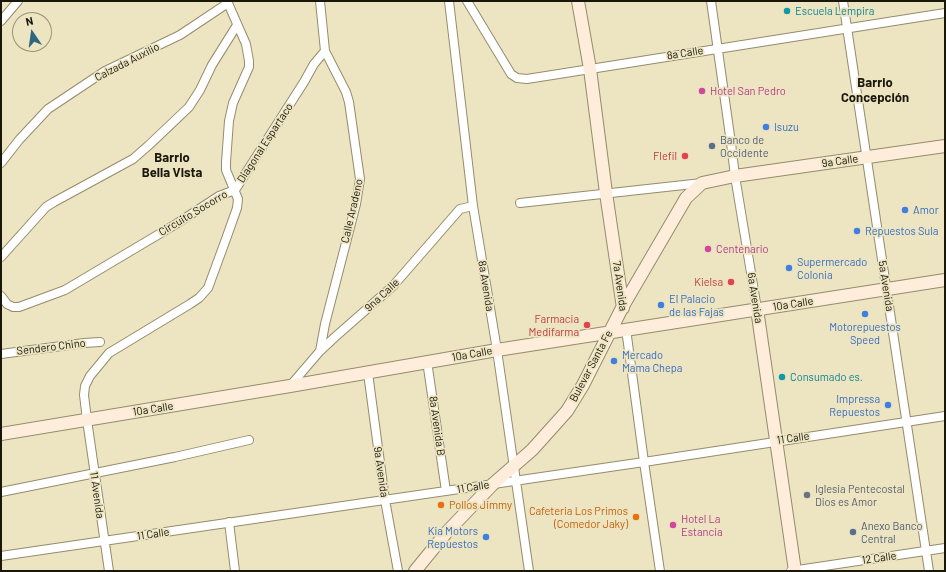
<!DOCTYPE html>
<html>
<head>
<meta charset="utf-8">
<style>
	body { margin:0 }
	#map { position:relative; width:946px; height:572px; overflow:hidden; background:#ede4c2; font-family:Barlow,sans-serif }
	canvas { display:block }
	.frame { position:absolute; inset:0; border:2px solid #19160a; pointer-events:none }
	.north { position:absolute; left:12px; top:12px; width:40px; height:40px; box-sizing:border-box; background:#ede4c2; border:1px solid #989278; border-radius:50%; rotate:347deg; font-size:11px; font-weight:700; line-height:16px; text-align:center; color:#19160a }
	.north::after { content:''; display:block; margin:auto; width:14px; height:18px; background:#2e6680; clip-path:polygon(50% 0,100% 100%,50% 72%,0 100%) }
</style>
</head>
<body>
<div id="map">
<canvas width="946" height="572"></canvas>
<div class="frame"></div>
<div class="north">N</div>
</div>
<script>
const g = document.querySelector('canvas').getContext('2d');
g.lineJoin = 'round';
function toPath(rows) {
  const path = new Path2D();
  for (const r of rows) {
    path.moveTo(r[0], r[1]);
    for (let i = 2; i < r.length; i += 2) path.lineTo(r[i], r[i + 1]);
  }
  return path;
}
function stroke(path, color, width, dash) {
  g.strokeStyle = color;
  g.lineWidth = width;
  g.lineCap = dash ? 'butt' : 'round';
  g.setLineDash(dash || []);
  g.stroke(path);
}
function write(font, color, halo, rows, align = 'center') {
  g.font = font + ' Barlow,sans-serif';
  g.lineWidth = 3.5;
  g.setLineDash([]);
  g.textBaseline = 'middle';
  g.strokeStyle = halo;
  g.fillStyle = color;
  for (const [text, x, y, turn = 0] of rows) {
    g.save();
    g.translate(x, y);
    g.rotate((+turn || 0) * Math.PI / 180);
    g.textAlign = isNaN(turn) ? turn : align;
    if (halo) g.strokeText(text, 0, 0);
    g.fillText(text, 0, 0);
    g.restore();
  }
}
const street = toPath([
	[320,1,325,51,346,92,349,102,360,179,356,204,325,324,320,351],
	[449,1,473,206,497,350,529,571],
	[467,1,511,74,517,78,527,79,945,13],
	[711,1,731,143,735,176,757,309],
	[843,1,929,571],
	[1,21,18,1],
	[1,163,19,140,48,109,105,71,180,35,228,3],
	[235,190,304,82,314,64,325,51],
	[520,203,702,183],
	[1,257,46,207,54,202,133,159,149,145,189,107,200,90,212,65,237,25],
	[1,296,7,304,13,307,19,307,65,290,176,224,219,196,235,190],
	[626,329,644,462,660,571],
	[1,354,84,343,100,342],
	[427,361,446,491],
	[368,373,385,500,398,571],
	[290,386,320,351,335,337,393,286,460,209,473,206],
	[1,492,175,457,249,440],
	[229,522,235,571],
	[1,556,644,462,945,416],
	[109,571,87,420,84,395,85,386,90,376,109,353,190,304,199,298,208,288,226,239,237,208,238,199,226,170,226,162,229,121,233,103,249,67,249,61,246,44,227,1],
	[791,571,945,548]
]);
const secondary = toPath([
	[578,1,590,69,606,193,623,308],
	[757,309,795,571],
	[1,434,290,386,497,350,945,280],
	[415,571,446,533,493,484,532,450,567,411,583,385,623,306,686,198,702,183,735,176,945,146]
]);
stroke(street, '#948c6c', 10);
stroke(secondary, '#948c6c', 14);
stroke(street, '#fff', 8);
stroke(secondary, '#fdedda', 12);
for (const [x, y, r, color] of [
	[787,11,4,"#0f9aa8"],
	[702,91,4,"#d1479c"],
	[766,127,4,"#3f7fe0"],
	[712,146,4,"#5c6f8a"],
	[685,156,4,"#e0444e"],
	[905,210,4,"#3f7fe0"],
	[857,231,4,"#3f7fe0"],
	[708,249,4,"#d1479c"],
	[789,268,4,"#3f7fe0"],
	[731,282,4,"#e0444e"],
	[661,305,4,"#3f7fe0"],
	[865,314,4,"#3f7fe0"],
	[587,325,4,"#e0444e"],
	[614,361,4,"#3f7fe0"],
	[782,377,4,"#0f9aa8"],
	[888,405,4,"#3f7fe0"],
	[807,495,4,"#6b7280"],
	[441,505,4,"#e8710a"],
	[636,517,4,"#e8710a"],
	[673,525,4,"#d1479c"],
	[853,532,4,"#5c6f8a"],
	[486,537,4,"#3f7fe0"]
]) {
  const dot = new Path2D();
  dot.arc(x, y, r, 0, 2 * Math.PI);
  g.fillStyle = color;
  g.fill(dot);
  stroke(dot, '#ede4c2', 1.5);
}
write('11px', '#0d838f', '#ede4c2', [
	["Escuela Lempira",795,11],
	["Consumado es.",790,377]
], 'left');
write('11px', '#19160a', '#ede4c2', [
	["8a Calle",685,53,-9],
	["Calzada Auxilio",127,62,-27],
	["Diagonal Espartaco",265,143,-57],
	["9a Calle",840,161,-8],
	["Calle Aradeno",352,211,-77],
	["Circuito Socorro",193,213,-31],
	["8a Avenida",486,286,81],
	["7a Avenida",620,286,82],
	["5a Avenida",886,286,81],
	["9na Calle",382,295,-43],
	["6a Avenida",755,298,81],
	["10a Calle",793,304,-9],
	["Sendero Chino",51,347,-7],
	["10a Calle",472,354,-10],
	["Bulevar Santa Fe",591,366,-62],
	["10a Calle",153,409,-9],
	["8a Avenida B",437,426,82],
	["11 Calle",793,438,-8],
	["9a Avenida",381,472,82],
	["11 Calle",473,487,-9],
	["11 Avenida",97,495,82],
	["11 Calle",153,534,-8],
	["12 Calle",879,558,-8]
]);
write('11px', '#b23c85', '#ede4c2', [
	["Hotel San Pedro",710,91],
	["Centenario",716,249],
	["Hotel La",681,519],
	["Estancia",681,532]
], 'left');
write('11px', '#366cbe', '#ede4c2', [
	["Isuzu",774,127],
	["Amor",913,210],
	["Repuestos Sula",865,231],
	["Supermercado",797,262],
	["Colonia",797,275],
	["El Palacio",669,299],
	["de las Fajas",669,312],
	["Motorepuestos",865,327,"center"],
	["Speed",865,340,"center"],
	["Mercado",622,355],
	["Mama Chepa",622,368],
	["Impressa",880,399,"right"],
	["Repuestos",880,412,"right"],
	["Kia Motors",478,531,"right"],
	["Repuestos",478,544,"right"]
], 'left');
write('11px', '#4e5e75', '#ede4c2', [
	["Banco de",720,140],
	["Occidente",720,153],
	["Anexo Banco",861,526],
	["Central",861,539]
], 'left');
write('11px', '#be3a42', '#ede4c2', [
	["Flefil",677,156],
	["Kielsa",723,282],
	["Farmacia",579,319],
	["Medifarma",579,332]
], 'right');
write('11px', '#5b616d', '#ede4c2', [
	["Iglesia Pentecostal",815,489],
	["Dios es Amor",815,502]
], 'left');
write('11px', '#c56008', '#ede4c2', [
	["Pollos Jimmy",449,505],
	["Cafeteria Los Primos",628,511,"right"],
	["(Comedor Jaky)",628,524,"right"]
], 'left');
write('bold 13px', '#19160a', '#ede4c2', [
	["Barrio",875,83],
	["Concepción",875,98],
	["Barrio",172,158],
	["Bella Vista",172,173]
]);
</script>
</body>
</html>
